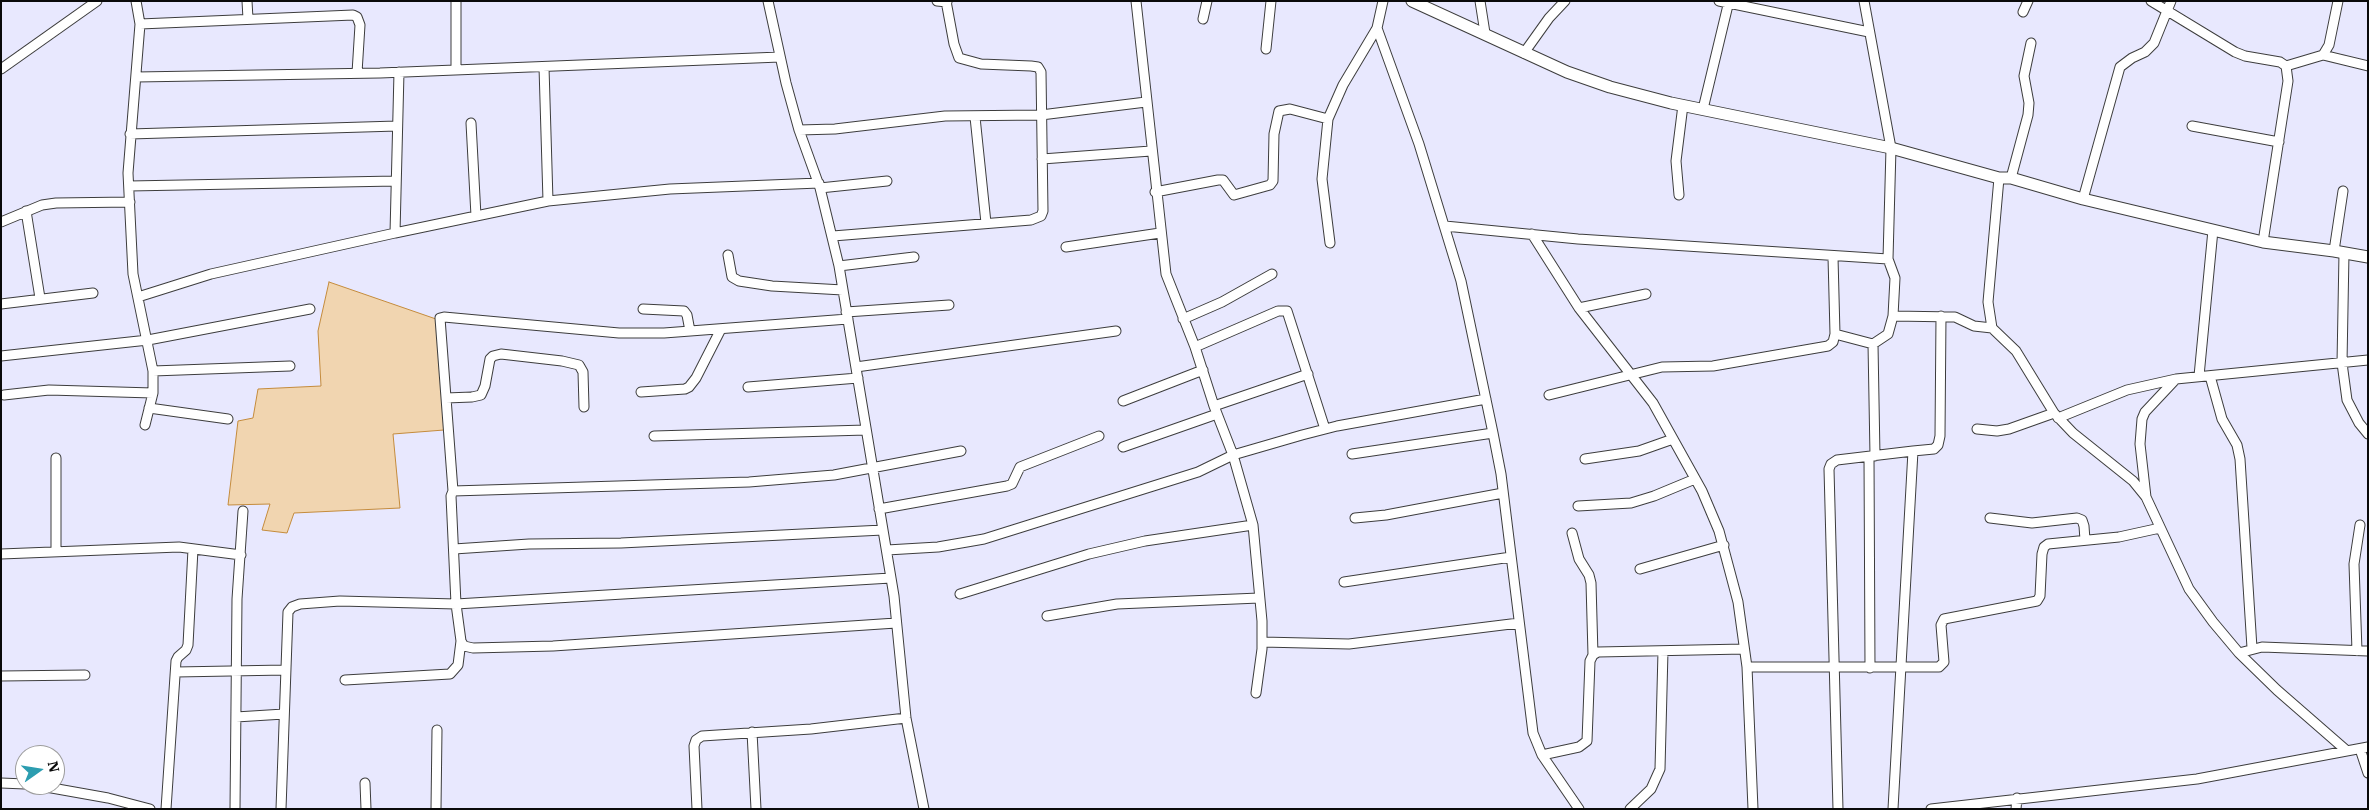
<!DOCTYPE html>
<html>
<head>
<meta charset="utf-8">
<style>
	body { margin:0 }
	#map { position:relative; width:2369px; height:810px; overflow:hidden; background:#e8e8fe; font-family:"IBM Plex Serif",serif }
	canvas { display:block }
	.frame { position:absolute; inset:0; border:2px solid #0a0a0a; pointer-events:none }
	.north { position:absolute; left:15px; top:745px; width:50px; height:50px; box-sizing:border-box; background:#fff; border:1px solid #9d9d9d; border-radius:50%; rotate:77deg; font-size:14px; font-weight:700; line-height:20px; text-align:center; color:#0a0a0a }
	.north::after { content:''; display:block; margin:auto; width:18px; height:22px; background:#2c9db0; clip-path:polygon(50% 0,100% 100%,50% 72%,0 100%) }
</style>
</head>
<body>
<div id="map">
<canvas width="2369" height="810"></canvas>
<div class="frame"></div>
<div class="north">N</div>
</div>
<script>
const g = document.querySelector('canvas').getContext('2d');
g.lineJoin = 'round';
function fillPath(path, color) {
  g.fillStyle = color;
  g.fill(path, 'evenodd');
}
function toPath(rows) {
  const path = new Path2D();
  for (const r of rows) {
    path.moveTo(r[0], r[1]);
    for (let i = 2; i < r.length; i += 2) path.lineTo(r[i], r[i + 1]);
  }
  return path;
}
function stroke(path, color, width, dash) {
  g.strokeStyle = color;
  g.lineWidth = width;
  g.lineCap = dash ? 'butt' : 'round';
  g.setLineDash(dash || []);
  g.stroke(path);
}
const water = toPath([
	[329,282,436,319,444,430,393,434,400,508,294,513,287,533,262,530,270,504,228,505,238,421,253,418,258,389,321,386,318,331,329,282]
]);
fillPath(water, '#f1d5b0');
stroke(water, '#c48b3c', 1);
const minor = toPath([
	[136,1,140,24,128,173,133,274,153,371,153,393,145,425],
	[247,1,248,19],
	[456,1,456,70],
	[768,1,786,83,799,130,820,188,839,266,894,596,906,718,924,809],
	[937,1,947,2],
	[1136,1,1166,274,1195,347,1214,406,1233,455,1253,525,1262,621,1262,649,1256,693],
	[1383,1,1377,28,1419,144,1461,281,1493,433,1501,474,1533,733,1542,755,1579,809],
	[1480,1,1485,33],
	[1719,1,1869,32],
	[2151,1,2235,52,2245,56,2280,62,2286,66,2288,81,2263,242],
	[2023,12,2028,1],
	[1203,19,1207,1],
	[140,24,353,15,357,17,360,25,357,73],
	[1266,49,1271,1],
	[1524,53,1549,18,1565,1],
	[2323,55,2368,66],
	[2286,66,2323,55,2329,45,2338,1],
	[544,67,548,201],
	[1,69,97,1],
	[136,77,380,73,780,57],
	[1703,109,1729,1],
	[975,117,986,223],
	[471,123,476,216],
	[2192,126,2279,142],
	[799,130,835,129,945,116,1041,115,1146,102],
	[130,134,397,126],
	[1042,159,1151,151],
	[1999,178,1988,302,1992,328,2016,351,2054,413,2073,433,2133,481,2146,497,2189,589,2213,622,2239,653,2277,690,2347,751],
	[2011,178,2028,115,2029,103,2024,76,2031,43],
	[129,186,396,181],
	[820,188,887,181],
	[1155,192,1218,180,1223,180,1234,195,1270,185,1273,181,1274,134,1279,111,1290,109,1328,119],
	[1679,195,1676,161,1683,105],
	[2083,199,2120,67,2132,58,2145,52,2154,43,2171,1],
	[26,211,40,298],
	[1,222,42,205,56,203,130,202],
	[1445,226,1578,239,1888,259,1891,148,1864,1],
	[395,233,548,201,670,189,819,183],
	[1532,234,1579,308,1653,403,1702,491,1719,531,1738,602,1747,667,1753,809],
	[833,236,1031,220,1041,216,1043,211,1041,72,1038,67,1031,66,981,64,959,58,954,44,946,1],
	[1330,243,1322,179,1328,119,1343,85,1377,28],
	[1066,247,1160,233],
	[2334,251,2343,191],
	[2344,253,2342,363,2347,400,2359,423,2368,434],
	[728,255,732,277,739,281,772,286,843,290],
	[1888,259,1895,278,1893,316,1955,317,1974,326,1992,328],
	[839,266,914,257],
	[138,297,211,274,395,233,399,72],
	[1,304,93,293],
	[1579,308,1646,294],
	[643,309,684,311,687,315,690,331],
	[846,312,949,305],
	[848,319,664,333,619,333,444,317,440,318,453,491,451,496,456,604,461,641,464,646,473,648,553,646,896,623],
	[1183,319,1222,302,1272,274],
	[1835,334,1873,344,1888,334,1893,316],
	[1873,344,1875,456],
	[1195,347,1278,311,1287,311,1325,429],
	[1,356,148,340,310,309],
	[856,367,1116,331],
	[153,371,290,366],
	[2199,376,2213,230],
	[2210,376,2222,419,2237,445,2240,459,2252,648],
	[748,387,858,378],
	[641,392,685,389,689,387,696,378,721,329],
	[4,395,49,390,153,393],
	[1549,395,1662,367,1713,366,1828,346,1833,342,1835,334,1833,257],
	[446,398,472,397,481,395,485,386,490,359,493,356,501,354,562,361,579,365,583,372,584,407],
	[1123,401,1203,370],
	[1214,406,1308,374],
	[149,408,228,419],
	[2058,418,2127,390,2176,379,2368,360],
	[1977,429,1997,431,2009,429,2054,413],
	[654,436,866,430],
	[1123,447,1217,414],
	[1352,454,1493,433],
	[1869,457,1870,668],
	[1585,459,1639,451,1673,439],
	[453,491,749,482,834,475,961,451],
	[2146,497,2140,444,2142,419,2145,412,2176,379],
	[1578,506,1631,503,1654,496,1695,479],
	[879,509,1007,486,1012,484,1020,467,1099,436],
	[1355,518,1386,515,1503,493],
	[1990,518,2032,523,2077,518,2082,520,2084,526,2085,540],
	[1572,533,1579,559,1589,575,1591,583,1593,655],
	[454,549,529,544,621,543,883,530],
	[887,550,938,547,984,539,1198,472,1233,455,1302,435,1337,426,1486,399],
	[56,551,56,458],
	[1,554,179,547,241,555],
	[1640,569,1724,545],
	[1344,582,1511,557],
	[960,594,1089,554,1145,541,1253,525],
	[1047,616,1117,604,1259,598],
	[1262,642,1349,644,1519,623],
	[2357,651,2354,564,2360,525],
	[2239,653,2262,647,2368,651],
	[1747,667,1939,667,1944,662,1941,625,1944,619,2037,601,2040,596,2042,554,2044,547,2048,544,2119,537,2160,528],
	[176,672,285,670],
	[1,676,85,675],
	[345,680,450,674,458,665,461,641],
	[236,717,284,714],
	[752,732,756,809],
	[2360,749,2368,773],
	[1542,755,1579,747,1587,741,1590,661,1593,655,1598,652,1744,649],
	[1,783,25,784],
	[365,783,366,809],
	[35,785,108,798,150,809],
	[166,809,176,661,178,657,186,650,188,645,193,549],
	[235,809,237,599,243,511],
	[281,809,288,612,292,607,300,604,340,601,456,604,891,578],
	[436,809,437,730],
	[697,809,694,746,696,740,702,736,811,729,906,718],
	[1630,809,1651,789,1660,769,1663,651],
	[1838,809,1829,469,1831,464,1837,460,1913,451],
	[1893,809,1913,451,1934,449,1938,445,1940,436,1941,316],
	[1931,809,2197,779,2368,747],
	[2016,809,2017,798]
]);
const tertiary = toPath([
	[1412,1,1567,72,1610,87,1671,103,1891,148,1999,178,2011,178,2083,199,2263,242,2334,251,2368,257]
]);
stroke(minor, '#3d3d3d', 11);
stroke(tertiary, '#3d3d3d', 13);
stroke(minor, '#fff', 9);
stroke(tertiary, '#fff', 11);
</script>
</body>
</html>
